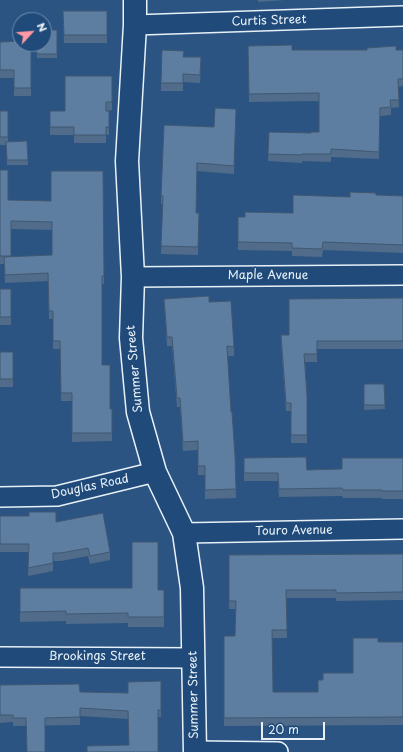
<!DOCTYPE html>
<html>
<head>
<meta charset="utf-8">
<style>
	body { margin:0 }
	#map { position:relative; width:403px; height:752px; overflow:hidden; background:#2b5482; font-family:"Playpen Sans",sans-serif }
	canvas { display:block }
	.north { position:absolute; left:12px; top:12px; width:40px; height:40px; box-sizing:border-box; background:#1f4a7a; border:1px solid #6f8dac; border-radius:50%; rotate:64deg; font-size:11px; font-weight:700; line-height:16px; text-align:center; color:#e8f1f8 }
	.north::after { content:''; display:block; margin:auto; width:14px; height:18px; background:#ff9aa2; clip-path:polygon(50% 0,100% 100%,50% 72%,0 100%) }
	.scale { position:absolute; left:261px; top:722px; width:64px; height:18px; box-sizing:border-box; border:2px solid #e8f1f8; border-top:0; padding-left:5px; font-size:12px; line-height:14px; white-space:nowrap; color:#e8f1f8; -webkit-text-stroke:3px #1f4a7a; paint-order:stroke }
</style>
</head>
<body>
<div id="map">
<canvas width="403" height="752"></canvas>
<div class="north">N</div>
<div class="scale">20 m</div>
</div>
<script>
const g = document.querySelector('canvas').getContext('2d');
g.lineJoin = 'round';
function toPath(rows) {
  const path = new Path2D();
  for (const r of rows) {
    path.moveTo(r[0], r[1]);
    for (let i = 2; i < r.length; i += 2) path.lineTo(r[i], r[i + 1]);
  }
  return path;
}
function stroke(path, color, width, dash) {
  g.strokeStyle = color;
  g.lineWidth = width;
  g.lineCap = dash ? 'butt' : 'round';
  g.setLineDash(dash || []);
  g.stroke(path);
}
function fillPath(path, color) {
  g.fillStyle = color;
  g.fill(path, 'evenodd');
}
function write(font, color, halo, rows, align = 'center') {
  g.font = font + ' "Playpen Sans",sans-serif';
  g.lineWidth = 3;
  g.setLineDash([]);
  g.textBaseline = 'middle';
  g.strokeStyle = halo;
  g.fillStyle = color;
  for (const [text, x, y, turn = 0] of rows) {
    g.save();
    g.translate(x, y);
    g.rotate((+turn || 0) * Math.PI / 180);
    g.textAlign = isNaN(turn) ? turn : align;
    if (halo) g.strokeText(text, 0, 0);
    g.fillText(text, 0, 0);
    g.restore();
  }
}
const street = toPath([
	[135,25,403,16],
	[133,277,403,275],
	[0,497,57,496,155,472],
	[184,533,403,529],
	[0,657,193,658],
	[195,751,278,752]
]);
const secondary = toPath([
	[135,0,135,25,127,161,133,277,131,338,138,412,155,472,184,533,192,588,195,752]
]);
stroke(street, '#e8f1f8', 22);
stroke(secondary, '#e8f1f8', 25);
stroke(street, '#1f4a7a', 19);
stroke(secondary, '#1f4a7a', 22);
fillPath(toPath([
	[258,0,285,0,258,2],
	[63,11,107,11,107,43,64,43],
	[57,30,57,58,37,58,36,44],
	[0,42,31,44,31,96,14,96,14,78,0,78],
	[248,46,292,50,403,50,403,86,398,87,399,107,391,108,391,115,380,116,379,159,331,157,331,162,302,161,302,163,268,161,269,132,311,133,319,132,319,101,249,102],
	[184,57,201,65,200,83,183,82,183,91,161,91,161,83],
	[112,76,112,110,106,111,109,111,109,135,106,135,106,143,74,143,74,135,50,135,50,111,65,111],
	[236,109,234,174,197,171,196,213,199,213,198,255,161,254,163,204,161,204,161,196,214,127],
	[0,111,8,111,8,141,27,141,28,165,7,165,6,145,0,145],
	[0,170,8,200,51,201,103,171,104,284,102,284,102,365,110,409,112,409,112,441,72,442,72,401,61,401,60,349,53,349,53,319,49,319,48,281,5,283,4,264,0,264],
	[11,229,52,230,52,255,11,257],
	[376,195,403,196,403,253,323,250,322,257,292,256,292,251,238,250,238,217,245,217,293,213,350,197],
	[0,289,11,289,11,325,0,325],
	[403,298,403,349,317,349,317,362,305,362,307,396,307,443,291,443,291,411,286,411,281,343,281,335,289,335],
	[164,299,209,302,234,347,234,356,227,356,231,412,235,456,236,498,205,499,205,475,198,475,198,450,183,451,180,407,177,407,172,346,167,346],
	[0,352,13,352,13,387,0,387],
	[364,384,384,384,385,409,364,410],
	[244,458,307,470,342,469,403,458,403,499,382,499,382,498,343,498,342,496,279,497,278,481,244,481],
	[0,516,56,522,110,552,110,560,90,564,88,556,61,561,53,561,53,571,28,576,29,552,0,552],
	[403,554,403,600,336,601,336,598,286,598,287,638,272,638,273,692,318,692,323,680,353,673,378,642,403,642,403,725,224,726,224,636,235,636,236,609,229,609,229,555],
	[20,588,164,590,164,627,128,627,128,623,66,624,66,621,20,622],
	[161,681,161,717,158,717,129,745,128,719,80,716,80,725,13,726,13,722,0,723,0,685,80,692,128,693]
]), '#506c8a');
const building = toPath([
	[63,11,107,11,107,35,64,35,63,11],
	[44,30,57,30,57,54,37,54,36,44,44,44,44,30],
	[20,41,20,44,31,44,31,88,14,88,14,70,0,70,0,42,20,41],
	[292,45,292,50,367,50,367,48,396,46,396,50,403,50,403,79,398,79,399,100,390,100,391,107,380,108,379,152,331,149,331,154,302,154,302,155,268,154,269,132,311,133,311,132,319,132,319,93,249,94,248,46,292,45],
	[162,50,184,51,183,57,201,57,200,75,183,74,183,83,161,83,162,50],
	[65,76,112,76,112,102,106,102,106,111,109,111,109,127,106,127,106,135,74,135,74,127,50,127,50,111,65,111,65,76],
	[215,108,236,109,234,166,197,163,196,213,199,213,198,247,161,246,163,196,161,196,164,125,214,127,215,108],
	[0,111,8,111,8,137,0,137,0,111],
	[27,141,28,160,7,160,6,142,27,141],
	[0,170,8,170,8,200,51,201,51,171,103,171,104,276,102,276,102,365,110,365,110,409,112,409,112,433,72,433,72,393,61,393,60,341,53,341,53,311,49,311,48,273,5,275,4,257,52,255,52,222,11,221,11,256,0,256,0,170],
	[350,192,376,193,376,195,403,196,403,245,323,242,322,249,292,248,292,243,238,242,238,217,245,217,245,212,293,213,293,195,350,197,350,192],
	[0,289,11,289,11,317,0,317,0,289],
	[209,296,209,302,231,301,234,347,227,346,231,412,232,412,235,456,236,489,205,490,205,466,198,466,198,441,183,442,180,398,177,398,172,337,167,337,164,299,209,296],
	[403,298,403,341,317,341,317,354,304,354,307,396,307,435,291,435,291,403,286,403,281,335,289,335,289,299,403,298],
	[0,352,13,352,13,379,0,379,0,352],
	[364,384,384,384,385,405,364,405,364,384],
	[306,457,307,470,342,469,342,458,403,458,403,491,382,491,382,490,343,490,342,488,279,489,278,473,244,473,244,458,306,457],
	[29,512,56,512,56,522,103,513,110,552,90,556,88,548,61,553,53,553,53,563,28,568,29,544,0,544,0,516,29,516,29,512],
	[132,542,158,542,158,590,164,590,164,617,128,617,128,613,66,614,66,611,20,612,20,588,132,588,132,542],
	[403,554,403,592,336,593,336,590,286,590,287,630,272,630,273,692,318,692,318,680,323,680,323,673,353,673,353,638,378,638,378,642,403,642,403,717,224,718,224,636,235,636,236,601,229,601,229,555,403,554],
	[161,681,161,710,158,710,158,752,87,752,87,746,129,745,128,711,80,708,80,717,45,718,45,752,27,752,26,718,13,718,13,715,0,715,0,685,79,684,80,692,128,693,128,682,161,681]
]);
fillPath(building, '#5d7da1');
stroke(building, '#415871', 1);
write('12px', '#e8f1f8', '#1f4a7a', [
	["Curtis Street",269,21,-2],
	["Maple Avenue",268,276],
	["Summer Street",135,369,-95],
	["Douglas Road",90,487,-12],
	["Touro Avenue",294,531,-1],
	["Brookings Street",97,657],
	["Summer Street",194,695,-91]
]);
</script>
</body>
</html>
